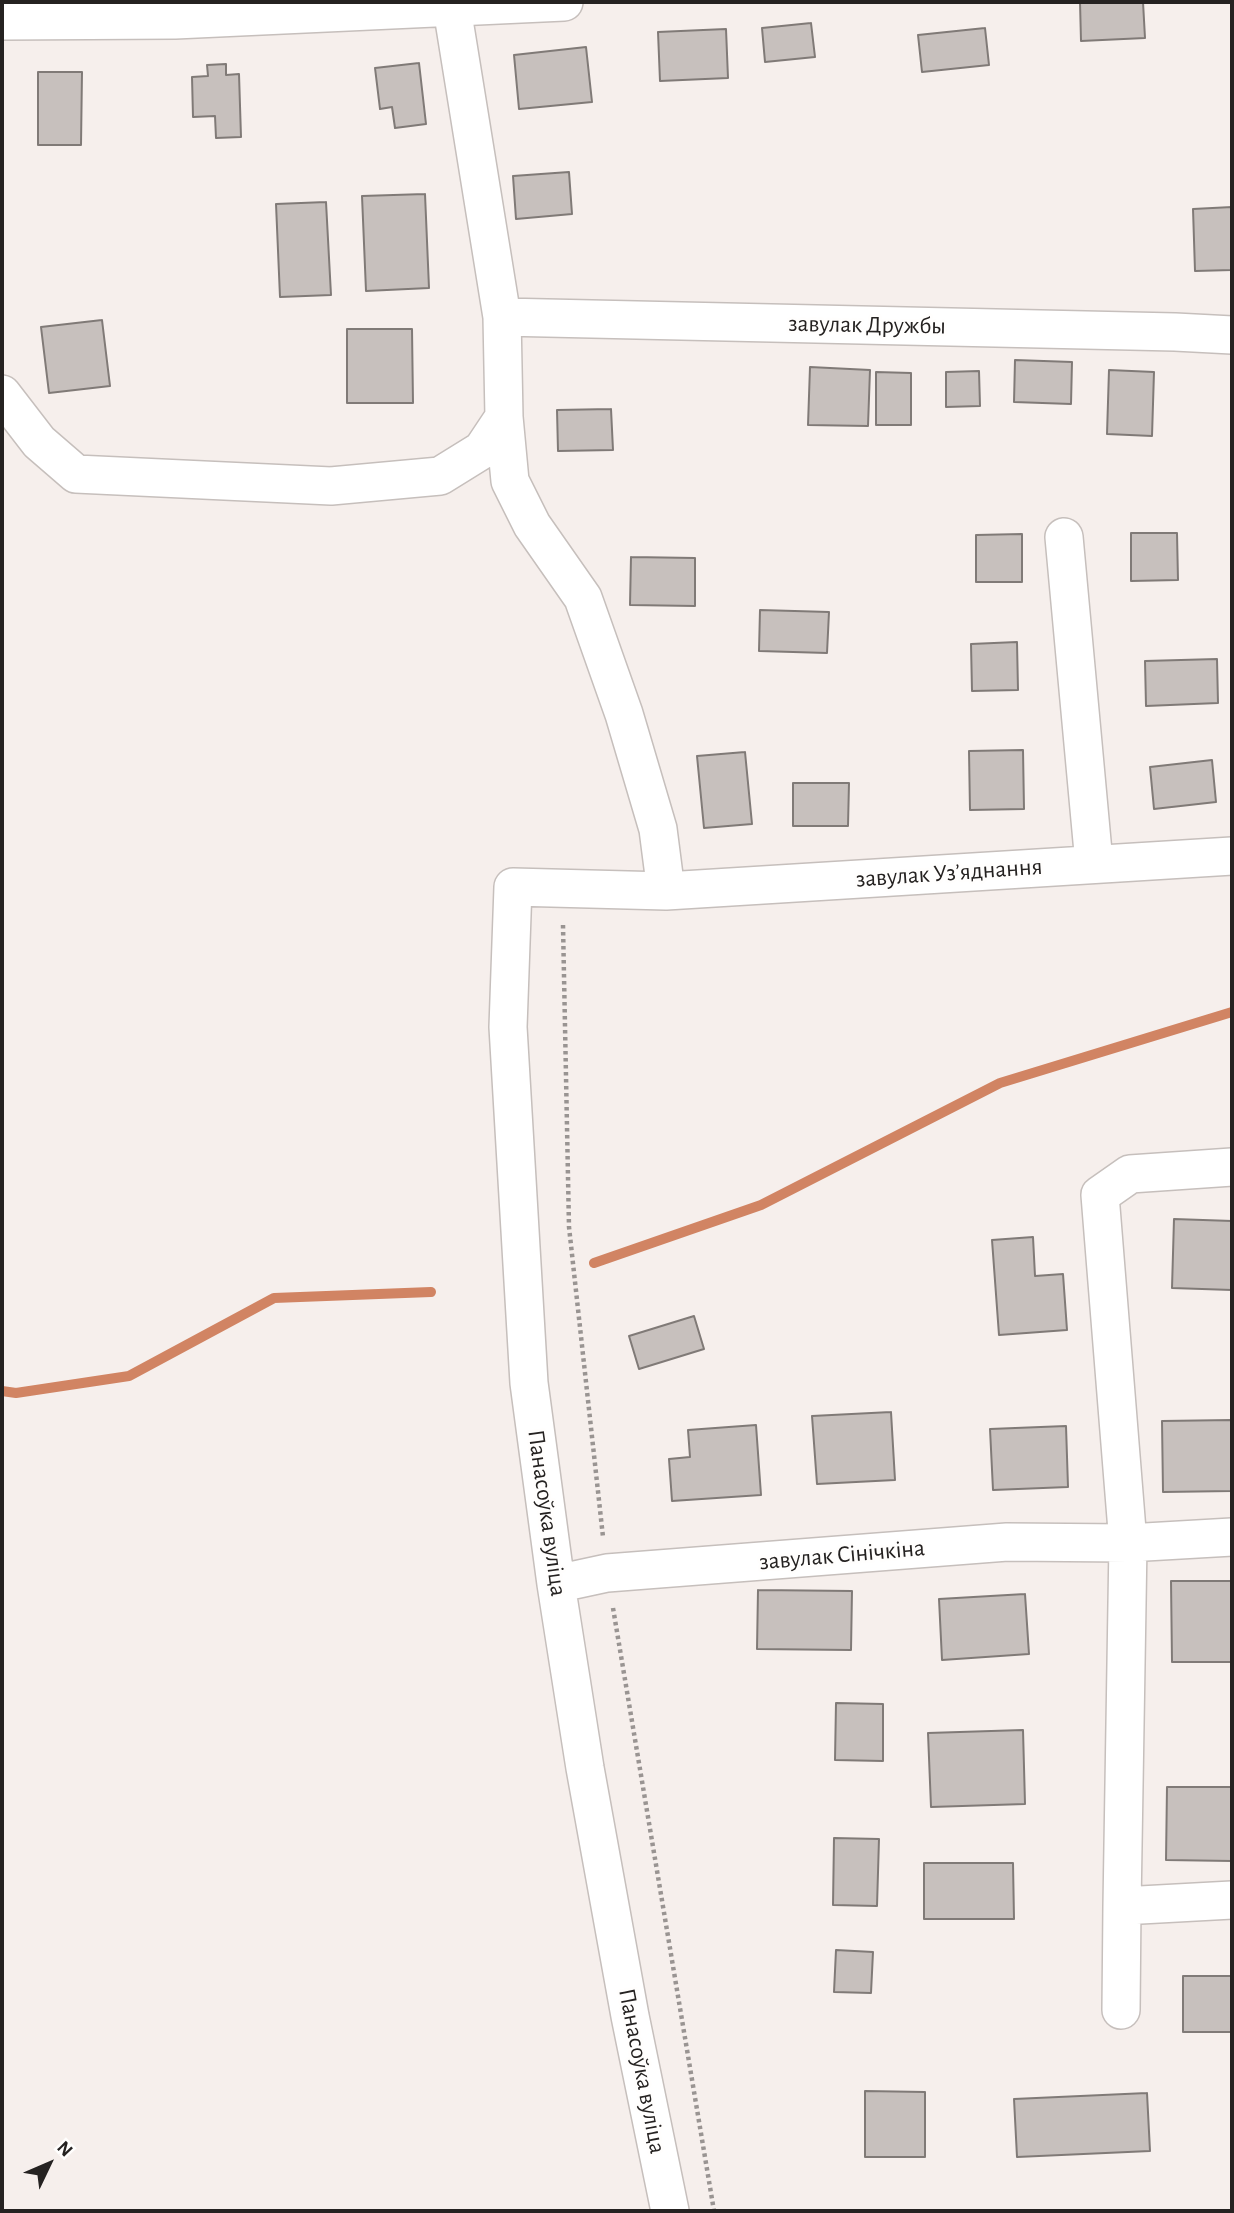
<!DOCTYPE html>
<html>
<head>
<meta charset="utf-8">
<style>
	body { margin:0 }
	#map { position:relative; width:1234px; height:2213px; overflow:hidden; background:#f6efec; font-family:"Alegreya Sans",sans-serif }
	canvas { display:block }
	.frame { position:absolute; inset:0; border:4px solid #252221; pointer-events:none }
	.north { position:absolute; left:14px; top:2129px; width:70px; height:70px; -webkit-text-stroke:5px #fffefd; paint-order:stroke; rotate:46deg; font-size:19px; font-weight:700; line-height:28px; text-align:center; color:#252221 }
	.north::after { content:''; display:block; margin:auto; width:24px; height:32px; background:#252221; clip-path:polygon(50% 0,100% 100%,50% 72%,0 100%) }
</style>
</head>
<body>
<div id="map">
<canvas width="1234" height="2213"></canvas>
<div class="frame"></div>
<div class="north">N</div>
</div>
<script>
const g = document.querySelector('canvas').getContext('2d');
g.lineJoin = 'round';
function toPath(rows) {
  const path = new Path2D();
  for (const r of rows) {
    path.moveTo(r[0], r[1]);
    for (let i = 2; i < r.length; i += 2) path.lineTo(r[i], r[i + 1]);
  }
  return path;
}
function stroke(path, color, width, dash) {
  g.strokeStyle = color;
  g.lineWidth = width;
  g.lineCap = dash ? 'butt' : 'round';
  g.setLineDash(dash || []);
  g.stroke(path);
}
function fillPath(path, color) {
  g.fillStyle = color;
  g.fill(path, 'evenodd');
}
function write(font, color, halo, rows, align = 'center') {
  g.font = font + ' "Alegreya Sans",sans-serif';
  g.lineWidth = 6;
  g.setLineDash([]);
  g.textBaseline = 'middle';
  g.strokeStyle = halo;
  g.fillStyle = color;
  for (const [text, x, y, turn = 0] of rows) {
    g.save();
    g.translate(x, y);
    g.rotate((+turn || 0) * Math.PI / 180);
    g.textAlign = isNaN(turn) ? turn : align;
    if (halo) g.strokeText(text, 0, 0);
    g.fillText(text, 0, 0);
    g.restore();
  }
}
stroke(toPath([
	[594,1263,761,1205,1000,1083,1232,1012],
	[2,1391,16,1393,129,1376,274,1298,431,1292]
]), '#d18463', 10);
const building = toPath([
	[1080,2,1143,2,1145,38,1081,41,1080,2],
	[811,23,815,57,765,62,762,28,811,23],
	[985,28,989,65,922,72,918,35,985,28],
	[726,29,728,78,660,81,658,32,726,29],
	[586,47,592,102,519,109,514,55,586,47],
	[419,63,426,124,395,128,392,107,380,109,375,68,419,63],
	[226,64,226,75,239,74,241,137,216,138,215,116,193,117,192,77,208,76,207,65,226,64],
	[38,72,82,72,81,145,38,145,38,72],
	[569,172,572,214,516,219,513,176,569,172],
	[425,194,429,288,366,291,362,196,425,194],
	[326,202,331,295,280,297,276,204,326,202],
	[1232,207,1232,270,1195,271,1193,209,1232,207],
	[102,320,110,386,49,393,41,327,102,320],
	[347,329,412,329,413,403,347,403,347,329],
	[1015,360,1072,362,1071,404,1014,402,1015,360],
	[810,367,870,370,868,426,808,425,810,367],
	[1109,370,1154,372,1152,436,1107,434,1109,370],
	[979,371,980,406,946,407,946,372,979,371],
	[876,372,911,373,911,425,876,425,876,372],
	[611,409,613,450,558,451,557,410,611,409],
	[1131,533,1177,533,1178,580,1131,581,1131,533],
	[1022,534,1022,582,976,582,976,535,1022,534],
	[631,557,695,558,695,606,630,605,631,557],
	[760,610,829,612,827,653,759,651,760,610],
	[1017,642,1018,690,972,691,971,644,1017,642],
	[1217,659,1218,703,1146,706,1145,661,1217,659],
	[1023,750,1024,809,970,810,969,751,1023,750],
	[745,752,752,824,704,828,697,756,745,752],
	[1212,760,1216,802,1154,809,1150,767,1212,760],
	[793,783,849,783,848,826,793,826,793,783],
	[1174,1219,1232,1221,1232,1290,1172,1288,1174,1219],
	[1033,1237,1035,1276,1063,1274,1067,1330,999,1335,992,1240,1033,1237],
	[694,1316,704,1349,639,1369,629,1336,694,1316],
	[891,1412,895,1480,817,1484,812,1416,891,1412],
	[1232,1420,1232,1491,1163,1492,1162,1421,1232,1420],
	[756,1425,761,1495,672,1501,669,1459,690,1457,688,1430,756,1425],
	[1066,1426,1068,1487,993,1490,990,1429,1066,1426],
	[1171,1581,1232,1581,1232,1662,1172,1662,1171,1581],
	[758,1590,852,1591,851,1650,757,1649,758,1590],
	[1025,1594,1029,1654,942,1660,939,1599,1025,1594],
	[836,1703,883,1704,883,1761,835,1760,836,1703],
	[1023,1730,1025,1804,931,1807,928,1733,1023,1730],
	[1167,1787,1232,1787,1232,1861,1166,1860,1167,1787],
	[834,1838,879,1839,877,1906,833,1905,834,1838],
	[924,1863,1013,1863,1014,1919,924,1919,924,1863],
	[836,1950,873,1952,871,1993,834,1992,836,1950],
	[1183,1976,1232,1976,1232,2032,1183,2032,1183,1976],
	[865,2091,925,2092,925,2157,865,2157,865,2091],
	[1147,2093,1150,2151,1017,2157,1014,2099,1147,2093]
]);
fillPath(building, '#c7c0bd');
stroke(building, '#807a77', 2);
const minor = toPath([
	[452,8,502,317,504,417,510,481,532,525,583,598,624,714,658,829,666,891,513,887,508,1027,529,1383,556,1584,585,1768,630,2016,670,2211],
	[2,21,175,20,564,2],
	[502,317,1175,332,1232,335],
	[2,394,39,442,76,474,331,486,440,476,482,450,504,417],
	[1064,537,1094,863],
	[666,891,1232,856],
	[1232,1167,1130,1174,1100,1195,1128,1543,1122,1906,1232,1900],
	[556,1584,607,1573,1007,1542,1128,1543,1232,1537],
	[1121,2010,1122,1906]
]);
stroke(minor, '#c6bfbc', 40);
stroke(toPath([
	[563,925,569,1227,603,1537],
	[613,1608,714,2211]
]), '#999492', 4.5, [3.5, 3.5]);
stroke(minor, '#fff', 37);
write('24px', '#252221', '#fffefd', [
	["завулак Дружбы",867,325,1],
	["завулак Узʼяднання",949,873,-4],
	["Панасоўка вуліца",547,1513,82],
	["завулак Сінічкіна",842,1555,-5],
	["Панасоўка вуліца",642,2071,79]
]);
</script>
</body>
</html>
